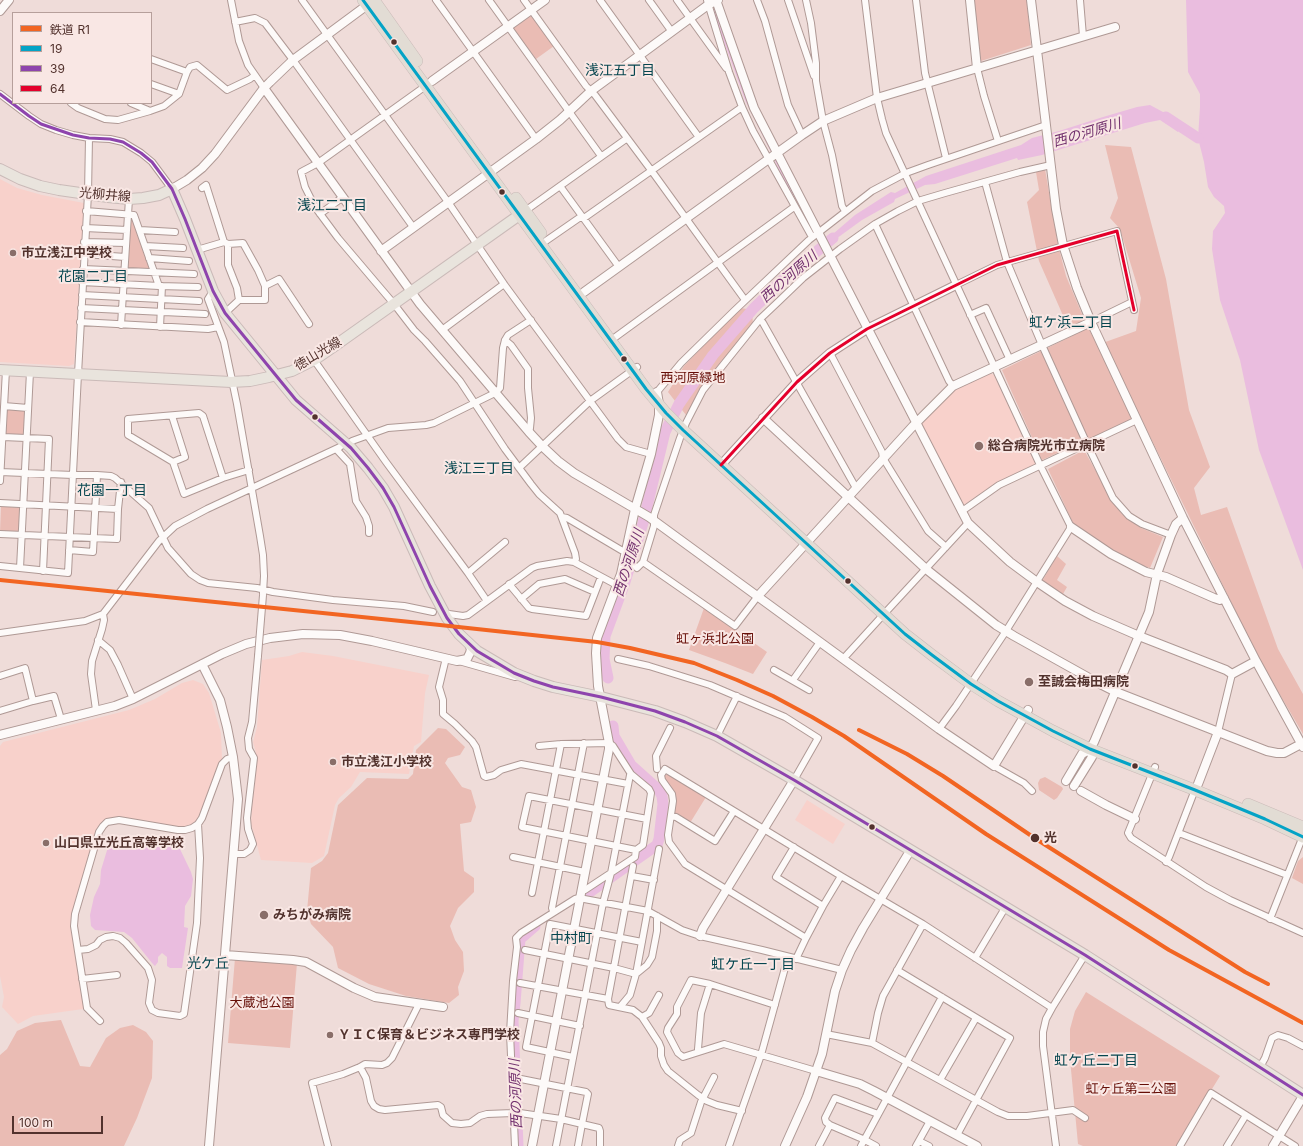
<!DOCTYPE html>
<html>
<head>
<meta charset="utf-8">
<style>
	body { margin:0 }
	#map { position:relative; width:1303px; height:1146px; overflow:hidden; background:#efdcd9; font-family:Inter,"Noto Sans JP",sans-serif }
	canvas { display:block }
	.legend { position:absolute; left:12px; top:12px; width:140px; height:92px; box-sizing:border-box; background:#f9e7e4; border:1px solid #b69f9b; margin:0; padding:5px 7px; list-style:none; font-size:12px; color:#52322d }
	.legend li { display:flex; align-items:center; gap:8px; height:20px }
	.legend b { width:20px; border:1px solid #b69f9b }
	.scale { position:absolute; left:12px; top:1116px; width:91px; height:18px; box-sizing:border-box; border:2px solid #52322d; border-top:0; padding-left:5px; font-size:12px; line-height:14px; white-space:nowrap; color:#52322d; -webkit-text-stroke:3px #f9e7e4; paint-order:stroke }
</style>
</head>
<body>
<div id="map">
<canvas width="1303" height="1146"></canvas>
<ul class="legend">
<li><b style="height:5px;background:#f26522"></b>鉄道 R1</li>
<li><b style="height:5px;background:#04a3c6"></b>19</li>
<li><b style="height:5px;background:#8e44ad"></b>39</li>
<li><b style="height:5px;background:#e4002b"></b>64</li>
</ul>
<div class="scale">100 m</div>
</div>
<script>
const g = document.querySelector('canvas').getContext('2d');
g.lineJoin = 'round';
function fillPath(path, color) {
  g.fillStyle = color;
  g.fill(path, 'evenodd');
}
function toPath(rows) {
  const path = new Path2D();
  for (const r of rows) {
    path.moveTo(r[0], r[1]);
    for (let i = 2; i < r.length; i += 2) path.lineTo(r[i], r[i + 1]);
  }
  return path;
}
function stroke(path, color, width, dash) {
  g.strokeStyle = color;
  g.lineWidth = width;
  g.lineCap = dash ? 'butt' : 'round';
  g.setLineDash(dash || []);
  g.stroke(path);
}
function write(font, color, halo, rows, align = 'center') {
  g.font = font + ' Inter,"Noto Sans JP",sans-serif';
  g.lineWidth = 4;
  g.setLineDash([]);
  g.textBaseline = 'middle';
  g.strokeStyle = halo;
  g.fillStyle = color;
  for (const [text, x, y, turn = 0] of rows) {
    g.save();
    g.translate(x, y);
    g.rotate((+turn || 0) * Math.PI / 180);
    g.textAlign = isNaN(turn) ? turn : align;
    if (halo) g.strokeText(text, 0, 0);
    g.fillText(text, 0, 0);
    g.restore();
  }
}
fillPath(toPath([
	[0,179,17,188,42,195,84,203,74,364,69,366,0,362],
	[989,373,994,375,1036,465,1000,482,962,506,921,427,922,421,955,389],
	[302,652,333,656,429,675,425,693,421,742,414,746,409,774,360,772,351,787,339,798,335,805,324,856,312,863,261,860,251,823,252,807,254,789,256,753,253,742,257,727,262,660,289,656],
	[193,680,203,684,209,693,221,733,222,759,199,820,188,828,117,818,110,819,102,822,96,832,73,913,85,1005,83,1009,33,1016,18,1024,2,1007,4,997,0,976,0,746,3,742,129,710,155,699,182,683],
	[807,800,845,824,833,844,795,820]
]), '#f8d1cb');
fillPath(toPath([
	[973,0,1027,0,1031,45,981,61],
	[532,15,554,46,536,59,513,28],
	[1105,145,1131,147,1166,279,1189,410,1210,467,1194,488,1201,515,1227,507,1278,649,1303,694,1303,734,1258,657,1140,416,1042,460,1002,370,1072,336,1039,261,1027,202,1039,190,1036,172,1045,169,1058,245,1066,276,1084,319,1097,345,1136,331,1141,298,1120,229,1110,218,1118,198],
	[130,218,133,218,153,271,127,269],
	[740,308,747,309,752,314,753,323,701,389,686,415,668,392,684,366],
	[7,408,25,409,24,437,5,436],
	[1084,450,1112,500,1122,514,1141,528,1163,537,1150,568,1129,560,1111,551,1073,523,1048,469],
	[1,506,20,508,19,533,0,533],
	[1057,556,1066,564,1057,580,1067,587,1063,594,1041,583],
	[704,608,767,652,753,674,725,663,689,650],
	[438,728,446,729,465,747,460,755,448,758,445,763,462,787,471,790,476,807,471,822,460,824,464,871,474,878,474,892,458,908,450,926,455,940,463,952,464,971,458,987,459,995,449,1003,406,996,369,984,338,968,333,947,311,924,307,911,311,868,322,861,328,853,338,805,367,778,408,779,413,774,416,750],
	[668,774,706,797,690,823,674,814,675,799,673,790,663,778,665,775],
	[1045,777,1062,787,1063,789,1057,798,1054,800,1039,790,1038,783,1040,779],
	[1303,857,1303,884,1292,878,1298,861],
	[235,958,297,963,290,1048,228,1043],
	[1086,992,1220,1076,1177,1146,1083,1146,1078,1144,1070,1059,1070,1029,1075,1011],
	[61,1020,80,1066,90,1067,106,1038,120,1028,133,1025,146,1032,153,1041,152,1078,137,1118,124,1146,0,1146,0,1055,7,1049,17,1031,35,1023]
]), '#eabcb4');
fillPath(toPath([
	[1186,0,1303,0,1303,570,1259,450,1240,360,1220,300,1212,249,1213,231,1225,213,1224,206,1214,197,1208,187,1204,162,1198,138,1200,107,1200,94,1188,72],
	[1150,105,1163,112,1171,115,1178,124,1178,132,1160,120,1145,123,1042,155,1018,160,1017,158,935,184,925,185,895,199,894,202,862,220,829,244,826,240,855,215,891,192,895,193,926,176,1021,145,1032,138,1059,131,1103,117,1137,107],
	[122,836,174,842,179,847,191,872,193,879,191,896,185,906,184,927,188,928,182,968,170,968,167,966,167,957,162,953,158,957,158,962,155,966,152,963,132,938,124,932,95,930,91,926,90,915,94,897,100,884,101,870,108,847,113,841]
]), '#eabddf');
stroke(toPath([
	[714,11,746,100,771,150],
	[776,161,808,225],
	[818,245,820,248]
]), '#eabddf', 2);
stroke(toPath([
	[1166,117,1198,138],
	[608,678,604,659,605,636,625,582,643,523,665,432,679,404,713,355,754,308,787,276,833,238],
	[587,894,657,845,659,839,663,804,662,796,659,790,631,765,614,736,613,726],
	[518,1146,513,1021,515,1003,520,939,535,926]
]), '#eabddf', 11);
const minor = toPath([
	[231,0,239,41,248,65,264,88],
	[302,0,448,202,504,284,618,439,626,447,651,454],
	[436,0,536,139],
	[489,0,601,156],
	[524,0,586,86,595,95,651,170,745,300],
	[600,0,698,136],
	[649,0,672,32],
	[677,0,726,68],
	[707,0,729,72,742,107,753,131,812,237],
	[757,0,765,21,788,105,802,135],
	[788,0,814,76],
	[806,0,811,23,816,63,816,81,823,121,832,155,842,206,845,211],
	[865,0,877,98,882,119,886,133,1040,465,1071,527,1006,631,956,706,939,729],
	[916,0,925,73,946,158],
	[1080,0,1083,36],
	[235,22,255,18,265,23,293,60,413,227],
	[151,59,187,72],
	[977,68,984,96,998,141],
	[151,84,179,94],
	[427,85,318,163,301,172,305,187,315,207,338,238,394,304,414,330,425,341,460,381,505,449,531,484,539,494,560,513,575,553,576,559,574,562],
	[0,94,29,116,41,124,56,130,73,135,89,138,110,139,123,142,141,153,152,162,172,189],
	[71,103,78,108,105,119,118,120,150,111],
	[131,103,150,111,164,106,179,94,187,72,190,67,197,65,227,90,250,79,255,75],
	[985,182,1007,262,1042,345,1087,444,1113,498,1129,516,1142,524,1171,535],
	[560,186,619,267],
	[202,188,206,185,224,242,228,244,228,265,237,288,239,300],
	[86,211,134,215,159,286],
	[525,211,626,139],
	[320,214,343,197],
	[875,224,949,381,953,386],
	[85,228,127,230],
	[140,230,175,232],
	[84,242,126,243],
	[540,245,579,218,584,218,742,107],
	[145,246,183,248],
	[197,250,224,242],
	[84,254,125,257],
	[149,258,189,261],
	[83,269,194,274],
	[82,282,159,286,198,287],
	[956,285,997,265,1117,231,1134,310],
	[265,286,279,279,309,324],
	[213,291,208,299,224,342,237,404,260,536,263,555,264,576,263,593],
	[82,295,199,301],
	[81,308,205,314],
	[225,313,239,300,265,300,265,286,258,270,243,243,228,244],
	[970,315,986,308,1010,360],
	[760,319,763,323,856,488],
	[80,322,208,329,218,327],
	[1091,322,1132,302],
	[121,325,129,199],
	[160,327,162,286],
	[442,330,504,284],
	[505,340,511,345,528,369,528,388,531,418,530,428,529,432],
	[610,341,794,207],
	[830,353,882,452,883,458,928,531,946,547],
	[314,360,386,462,468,573,487,601],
	[657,392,681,363,734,311,809,240,872,191,906,173,928,165,1046,125],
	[4,406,28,408],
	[172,416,185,457,173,462],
	[3,437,49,439,43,571],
	[352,441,388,428,426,425,434,423,495,393,500,388,503,348,505,340,508,335,531,320],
	[336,449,350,464,356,501,366,517,369,526,369,533],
	[519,468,590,401,637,367],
	[0,472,73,475,97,475,111,476,115,478,149,508,168,548,191,574,200,580,208,583,257,588,273,592,333,600,404,606,433,612],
	[223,478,203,416,199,413,128,419,128,435,173,462,184,494,223,478,249,470],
	[0,481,6,370],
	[0,503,118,509],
	[961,511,965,509,999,485,1137,420],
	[562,517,567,518,621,550,626,552],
	[0,534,117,539,118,509,121,482],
	[69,550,93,552,97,475],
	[625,559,629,561,637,568,643,562,654,526,654,515,680,438,686,423,703,390,760,319,778,302,803,278,840,249,875,224,898,211,918,201,945,193,1020,172,1051,165],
	[643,562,735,626,758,596],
	[0,566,68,573,78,374,88,194,89,138],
	[20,568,30,372],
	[468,573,505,542],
	[509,584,529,608,532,609,586,616,601,577],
	[521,599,539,584,565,579,595,592],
	[449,614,463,616,468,615,532,568,537,566,567,561,574,562,613,583,618,584],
	[0,633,85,621,103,614,159,541,175,526,207,509,340,447],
	[98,640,110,650,118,665,133,699],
	[446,658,439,687,443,700,443,714,455,724,472,741,476,747,484,776,486,777,494,775,501,770,521,764,628,784],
	[618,659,649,666,710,685,785,717,818,738,794,780],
	[843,659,884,614,968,523],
	[459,661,515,677],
	[774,670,809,690],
	[0,676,25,668,33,701,0,711],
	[793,680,820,642],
	[33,701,54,696,61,719],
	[96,710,91,674,92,661,102,629,104,620,103,614],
	[1218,732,1232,674],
	[717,736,737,696],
	[539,746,561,744,609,743,613,746,631,774,649,789,651,793,643,845,636,850],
	[994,766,1024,783,1032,791],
	[1155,767,1128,833,1131,838,1206,887,1230,900,1303,933],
	[657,769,656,756,670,728],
	[671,816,676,817,715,841,734,811],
	[1179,833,1287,875],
	[794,847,776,877,823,906],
	[234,854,244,854,250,850,253,844,248,829,247,818,254,758,249,749,248,738,252,722,258,656],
	[513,857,585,872],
	[1166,862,1169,857,1196,787],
	[633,866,608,999,609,1005,633,1010,642,1017,659,1043,661,1048,661,1056,664,1065,668,1071,698,1095,707,1101,717,1105,742,1111],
	[632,876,654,880],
	[581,890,585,890,635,857,636,850,522,827,529,796,647,819],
	[532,893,561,744],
	[553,911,552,908,584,743],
	[1270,919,1303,836],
	[806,938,685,864,669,842,668,835,673,801,672,794,662,780,661,775,665,769,841,876,923,924,1052,1008],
	[78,950,88,949,96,945,100,940,106,937,113,936,120,938,126,943,148,968,152,980,149,1003,152,1010,158,1013,180,1016,184,1014,197,923,200,858,198,824],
	[525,950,614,968,636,974,659,849],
	[975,958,1005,908],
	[796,959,806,938,823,906,841,876],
	[897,970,1010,1038,957,1135],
	[82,979,117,975],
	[520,983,608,999],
	[775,1005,710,984,691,980,677,1007,677,1014,668,1028,667,1032,678,1053,683,1057,724,1044,816,1071],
	[620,1007,630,995,636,974,647,965,652,957,657,931,657,916],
	[518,1013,580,1026],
	[642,1017,649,1013,659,995],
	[100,1021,87,1008,74,926,75,914,99,832,103,826,107,822,119,820,178,830,185,830,192,828,198,824,202,818,222,764,227,759,233,757],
	[826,1034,872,1043,998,1112,1008,1116,1027,1116,1073,1110,1085,1118],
	[872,1043,878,1013,883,996,923,924],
	[698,1052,698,1049,701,1013,710,984],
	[573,1057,526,1047,550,924,642,942],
	[360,1067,366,1078,371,1101,374,1106,379,1109,385,1110,438,1105,441,1107,443,1115,452,1123,461,1124,470,1123,480,1116,487,1114,513,1113],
	[1260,1067,1265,1058,1272,1038,1278,1035,1288,1038,1303,1046],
	[940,1080,976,1018],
	[520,1113,561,1119,582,1124,588,1094,586,1092,521,1079],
	[919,1141,929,1146],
	[328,1146,312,1083,343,1074,360,1067,365,1064,382,1065,387,1063,392,1058,419,1004],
	[515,1146,510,1033,513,981,517,947,516,938,521,933,575,899,579,898,648,911,682,930,700,936,762,950,842,970],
	[556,1146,603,903,611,873,630,775,631,774],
	[578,1146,582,1124,599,1128,600,1131,600,1146],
	[678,1146,680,1140,691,1133,701,1102,714,1077],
	[729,1146,761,1055,788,957],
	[819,1146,830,1125],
	[861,1146,942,997],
	[876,1146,865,1140,830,1125,826,1122,825,1118,835,1098,878,1114],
	[916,1146,930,1121],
	[1056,1146,1043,1046,1043,1032,1046,1019,1052,1008,1085,955],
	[1180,1146,1211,1093,1295,1146],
	[1227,1146,1246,1115]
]);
const tertiary = toPath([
	[716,0,754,108,968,523,1010,562,1037,582,1065,601,1093,616,1139,636,1226,670,1232,674,1256,661],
	[970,0,977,68],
	[1031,0,1056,209,1063,245,1077,288,1091,322,1183,518,1256,661,1303,747],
	[0,11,9,0],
	[432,81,545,0],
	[264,88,420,304,529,432,542,446,558,461,574,473,649,517,939,729,994,766,1028,710],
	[172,189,187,180,202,168,215,154,264,88,270,82,293,60,370,3],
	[381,251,536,139,560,120,591,91,708,5,718,0],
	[584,292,802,135,823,121,877,98,1115,27],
	[763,418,926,569,996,625,1014,636,1100,684,1116,692,1267,751,1277,753,1284,753,1301,744],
	[721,465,797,382,830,353,867,329,956,285],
	[1071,527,1111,554,1146,572,1166,577,1214,598,1220,600,1224,598],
	[758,596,913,426,953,386,1091,322],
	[202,664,220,700,227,727,233,757,238,799,209,1146],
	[0,735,115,706,133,699,222,654,246,644,270,638,303,634,340,635,372,641,457,661,467,659,470,653,471,649,468,642],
	[1066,781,1082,754,1090,749,1094,742,1149,612,1157,574,1171,535,1176,524,1183,518],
	[1198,784,1218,732],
	[1074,786,1092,757,1090,749],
	[1081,791,1106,805,1135,819],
	[700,936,703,928,794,780],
	[225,955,293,960,306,962,354,988,375,997,443,1007],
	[816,1071,860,1084,874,1091,977,1146],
	[532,1146,609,749,609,743,598,686,596,653,597,638,621,574,635,509,651,454,659,415,659,404,657,392],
	[785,1146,807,1097,816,1071,822,1054,835,991,842,970,851,950,863,928,910,851],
	[1273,1146,1303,1096]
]);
const primary = toPath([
	[0,169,20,179,40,186,59,190,108,197,129,199,143,198,159,195,172,189,185,219,213,291,225,313,296,400,351,448,368,468,383,488,394,507,430,586,447,618,459,634,477,651,514,673,534,681,553,687,601,697,655,711,685,722,717,736,794,780,1085,955,1303,1095],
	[0,370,231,382,250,381,269,377,292,371,314,360,333,347,525,211]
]);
const trunk = toPath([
	[363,0,646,389,666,413,683,430,905,634,932,655,971,684,998,701,1053,731,1090,749,1195,790,1265,819,1303,837],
	[374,0,417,61],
	[516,198,541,233],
	[1248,804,1303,827]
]);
stroke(minor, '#af9995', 8);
stroke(tertiary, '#af9995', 10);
stroke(primary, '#cabab8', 12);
stroke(trunk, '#cabab8', 12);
stroke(minor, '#fdfaf9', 6);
stroke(tertiary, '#fdfaf9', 8);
stroke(primary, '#e9e4dd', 10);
stroke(trunk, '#e2dcd4', 11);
const minorBridge = toPath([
	[258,656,263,595]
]);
stroke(minorBridge, '#af9995', 8, []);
stroke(minorBridge, '#fdfaf9', 6);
stroke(toPath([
	[363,0,646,389,666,413,683,430,905,634,932,655,971,684,998,701,1053,731,1090,749,1195,790,1265,819,1303,837]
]), '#04a3c6', 3);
stroke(toPath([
	[0,94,29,116,41,124,73,135,89,138,110,139,123,142,141,153,152,162,172,189,185,219,213,291,225,313,296,400,351,448,368,468,383,488,394,507,430,586,447,618,459,634,477,651,514,673,534,681,553,687,601,697,655,711,685,722,717,736,794,780,1085,955,1303,1095]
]), '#8e44ad', 3);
stroke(toPath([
	[721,465,797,382,830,353,867,329,997,265,1117,231,1134,310]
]), '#e4002b', 3);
stroke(toPath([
	[0,580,440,625,597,642,630,648,694,663,737,680,773,696,812,717,844,736,986,834,1169,950,1303,1023],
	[859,730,907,754,943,776,1036,839,1245,972,1268,984]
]), '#f26522', 4);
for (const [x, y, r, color] of [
	[394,42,3.5,"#52322d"],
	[502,192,3.5,"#52322d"],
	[13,253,4,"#896e69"],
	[624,359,3.5,"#52322d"],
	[315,417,3.5,"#52322d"],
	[979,446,5,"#896e69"],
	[848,581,3.5,"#52322d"],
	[1029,682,5,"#896e69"],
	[333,762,4,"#896e69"],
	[1135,766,3.5,"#52322d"],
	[872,827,3.5,"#52322d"],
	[1035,838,5,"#52322d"],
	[46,843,4,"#896e69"],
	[264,915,5,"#896e69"],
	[330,1035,4,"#896e69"]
]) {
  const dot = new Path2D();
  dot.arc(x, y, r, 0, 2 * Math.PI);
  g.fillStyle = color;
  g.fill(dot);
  stroke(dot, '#f9e7e4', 1.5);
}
write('13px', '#52322d', '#f9e7e4', [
	["光柳井線",105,195,5],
	["徳山光線",318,354,-31]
]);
write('bold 13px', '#52322d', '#f9e7e4', [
	["市立浅江中学校",21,253],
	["総合病院光市立病院",988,446],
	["至誠会梅田病院",1038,682],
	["市立浅江小学校",341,762],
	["山口県立光丘高等学校",54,843],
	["みちがみ病院",273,915],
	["ＹＩＣ保育＆ビジネス専門学校",338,1035]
], 'left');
write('13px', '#660e07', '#f9e7e4', [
	["西河原緑地",693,378],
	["虹ヶ浜北公園",715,639],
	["大蔵池公園",262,1003],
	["虹ヶ丘第二公園",1131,1089]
]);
write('bold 13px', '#52322d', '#f9e7e4', [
	["光",1044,838]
], 'left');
write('14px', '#06464f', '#f9e7e4', [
	["浅江五丁目",620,71],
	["浅江二丁目",332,206],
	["花園二丁目",93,277],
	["虹ケ浜二丁目",1071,323],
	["浅江三丁目",479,469],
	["花園一丁目",112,491],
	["中村町",571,939],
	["光ケ丘",208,964],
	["虹ケ丘一丁目",753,965],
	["虹ケ丘二丁目",1096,1061]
]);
write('italic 14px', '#73326f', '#f9e7e4', [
	["西の河原川",1087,133,-16],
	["西の河原川",789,277,-41],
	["西の河原川",629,563,-72],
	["西の河原川",516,1094,-92]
]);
</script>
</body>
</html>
